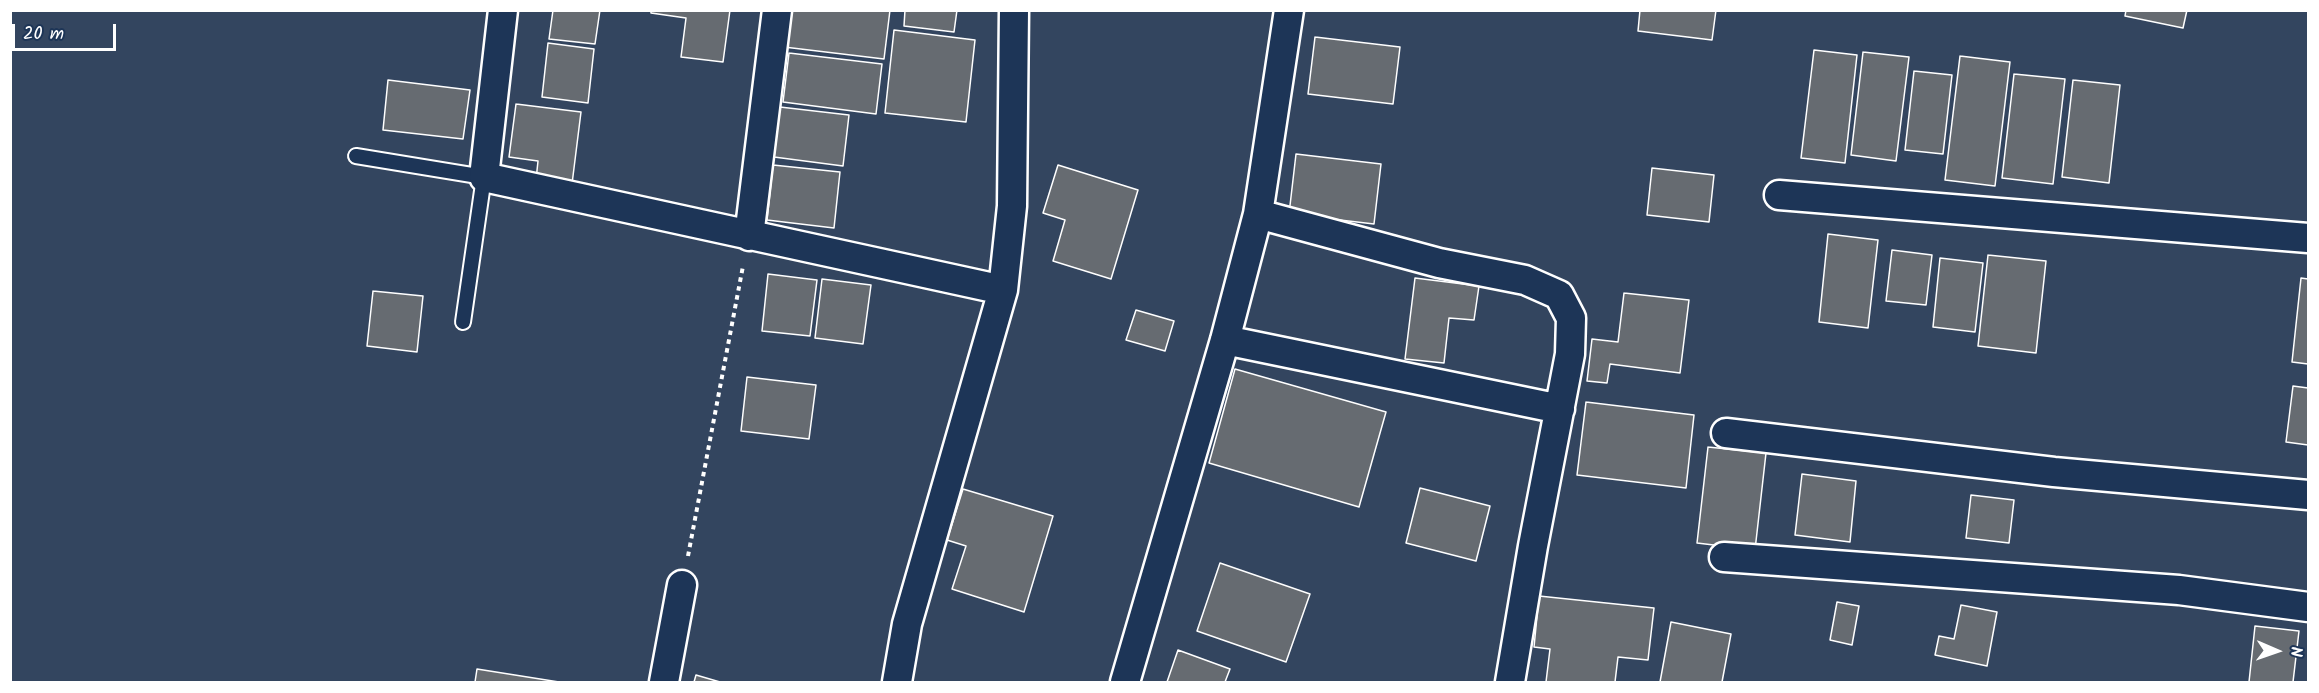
<!DOCTYPE html>
<html>
<head>
<meta charset="utf-8">
<style>
	body { margin:0 }
	#map { position:relative; width:2319px; height:693px; overflow:hidden; background:#33455f; font-family:Kalam,sans-serif }
	canvas { display:block }
	.frame { position:absolute; inset:0; border:12px solid #fff; pointer-events:none }
	.north { position:absolute; left:2247px; top:621px; width:60px; height:60px; -webkit-text-stroke:4px #1d3557; paint-order:stroke; rotate:92deg; font-size:16px; font-weight:700; line-height:24px; text-align:center; color:#fff }
	.north::after { content:''; display:block; margin:auto; width:21px; height:27px; background:#fff; clip-path:polygon(50% 0,100% 100%,50% 72%,0 100%) }
	.scale { position:absolute; left:12px; top:24px; width:104px; height:27px; box-sizing:border-box; border:3px solid #fff; border-top:0; padding-left:8px; font-size:18px; line-height:21px; white-space:nowrap; color:#fff; -webkit-text-stroke:4px #1d3557; paint-order:stroke }
</style>
</head>
<body>
<div id="map">
<canvas width="2319" height="693"></canvas>
<div class="frame"></div>
<div class="north">N</div>
<div class="scale">20 m</div>
</div>
<script>
const g = document.querySelector('canvas').getContext('2d');
g.lineJoin = 'round';
function fillPath(path, color) {
  g.fillStyle = color;
  g.fill(path, 'evenodd');
}
function toPath(rows) {
  const path = new Path2D();
  for (const r of rows) {
    path.moveTo(r[0], r[1]);
    for (let i = 2; i < r.length; i += 2) path.lineTo(r[i], r[i + 1]);
  }
  return path;
}
function stroke(path, color, width, dash) {
  g.strokeStyle = color;
  g.lineWidth = width;
  g.lineCap = dash ? 'butt' : 'round';
  g.setLineDash(dash || []);
  g.stroke(path);
}
const building = toPath([
	[553,10,600,10,595,44,549,39,553,10],
	[651,10,730,10,723,62,681,57,686,18,651,13,651,10],
	[788,10,890,10,884,59,784,47,788,10],
	[905,10,957,10,954,32,904,26,905,10],
	[1640,10,1716,10,1712,40,1638,31,1640,10],
	[2126,10,2187,10,2183,28,2125,16,2126,10],
	[894,30,975,40,966,122,885,113,894,30],
	[1315,37,1400,47,1393,104,1308,94,1315,37],
	[548,43,594,49,588,103,542,97,548,43],
	[1814,50,1857,55,1845,163,1801,158,1814,50],
	[1863,52,1909,57,1896,161,1851,155,1863,52],
	[789,53,882,64,876,114,783,102,789,53],
	[1960,56,2010,62,1995,186,1945,180,1960,56],
	[1914,71,1952,75,1943,154,1905,150,1914,71],
	[2014,74,2065,79,2053,184,2002,178,2014,74],
	[388,80,470,90,463,139,383,130,388,80],
	[2073,80,2120,85,2109,183,2062,177,2073,80],
	[516,104,581,112,572,184,536,180,538,161,509,157,516,104],
	[780,107,849,115,843,166,774,157,780,107],
	[1296,154,1381,164,1374,224,1289,214,1296,154],
	[773,165,840,172,834,228,767,220,773,165],
	[1058,165,1138,190,1111,279,1053,261,1065,220,1043,213,1058,165],
	[1652,168,1714,175,1709,222,1647,215,1652,168],
	[1828,234,1878,240,1868,328,1819,322,1828,234],
	[1892,250,1932,255,1926,305,1886,301,1892,250],
	[1988,255,2046,261,2036,353,1978,346,1988,255],
	[1940,258,1983,263,1975,332,1933,327,1940,258],
	[768,274,817,280,810,336,762,331,768,274],
	[1415,278,1479,286,1474,320,1449,318,1444,363,1405,359,1415,278],
	[2301,278,2308,279,2308,364,2292,362,2301,278],
	[822,279,871,285,863,344,815,338,822,279],
	[373,291,423,296,417,352,367,346,373,291],
	[1624,293,1689,300,1680,373,1610,364,1607,383,1587,381,1592,339,1618,342,1624,293],
	[1136,310,1174,321,1165,351,1126,340,1136,310],
	[1235,369,1386,412,1359,507,1209,463,1235,369],
	[747,377,816,385,809,439,741,431,747,377],
	[2293,386,2308,388,2308,445,2286,442,2293,386],
	[1586,402,1694,415,1686,488,1577,475,1586,402],
	[1708,447,1766,453,1755,550,1697,543,1708,447],
	[1802,474,1856,481,1850,542,1795,535,1802,474],
	[1420,488,1490,506,1476,561,1406,543,1420,488],
	[963,489,1053,516,1024,612,952,589,966,546,947,540,963,489],
	[1971,495,2014,500,2009,543,1966,538,1971,495],
	[1220,563,1310,594,1286,662,1197,631,1220,563],
	[1539,596,1654,608,1648,660,1618,657,1615,682,1546,682,1550,649,1534,647,1539,596],
	[1837,602,1859,606,1852,645,1830,640,1837,602],
	[1961,605,1997,612,1987,666,1935,655,1939,636,1954,639,1961,605],
	[1671,622,1731,634,1722,682,1660,682,1671,622],
	[2255,626,2299,631,2293,682,2249,682,2255,626],
	[1178,650,1230,669,1225,682,1167,682,1178,650],
	[477,669,559,682,475,682,477,669],
	[696,675,720,682,694,682,696,675]
]);
fillPath(building, '#666b71');
stroke(building, '#fff', 1.5);
const lane = toPath([
	[356,156,484,177,463,322]
]);
const street = toPath([
	[503,10,484,177,1003,290],
	[1779,195,2308,238],
	[1258,214,1439,263,1525,280,1559,295,1571,318,1570,354,1533,546,1510,682],
	[749,236,777,10],
	[1225,340,1560,409],
	[1726,433,2054,472,2308,495],
	[1724,557,2179,590,2308,607],
	[664,682,682,585],
	[897,682,907,624,1003,290,1012,206,1014,10],
	[1125,682,1225,340,1258,214,1289,10]
]);
stroke(lane, '#fff', 18);
stroke(street, '#fff', 33);
stroke(toPath([
	[688,556,743,266]
]), '#fff', 4, [4.5, 4.5]);
stroke(lane, '#1d3557', 14);
stroke(street, '#1d3557', 28);
</script>
</body>
</html>
